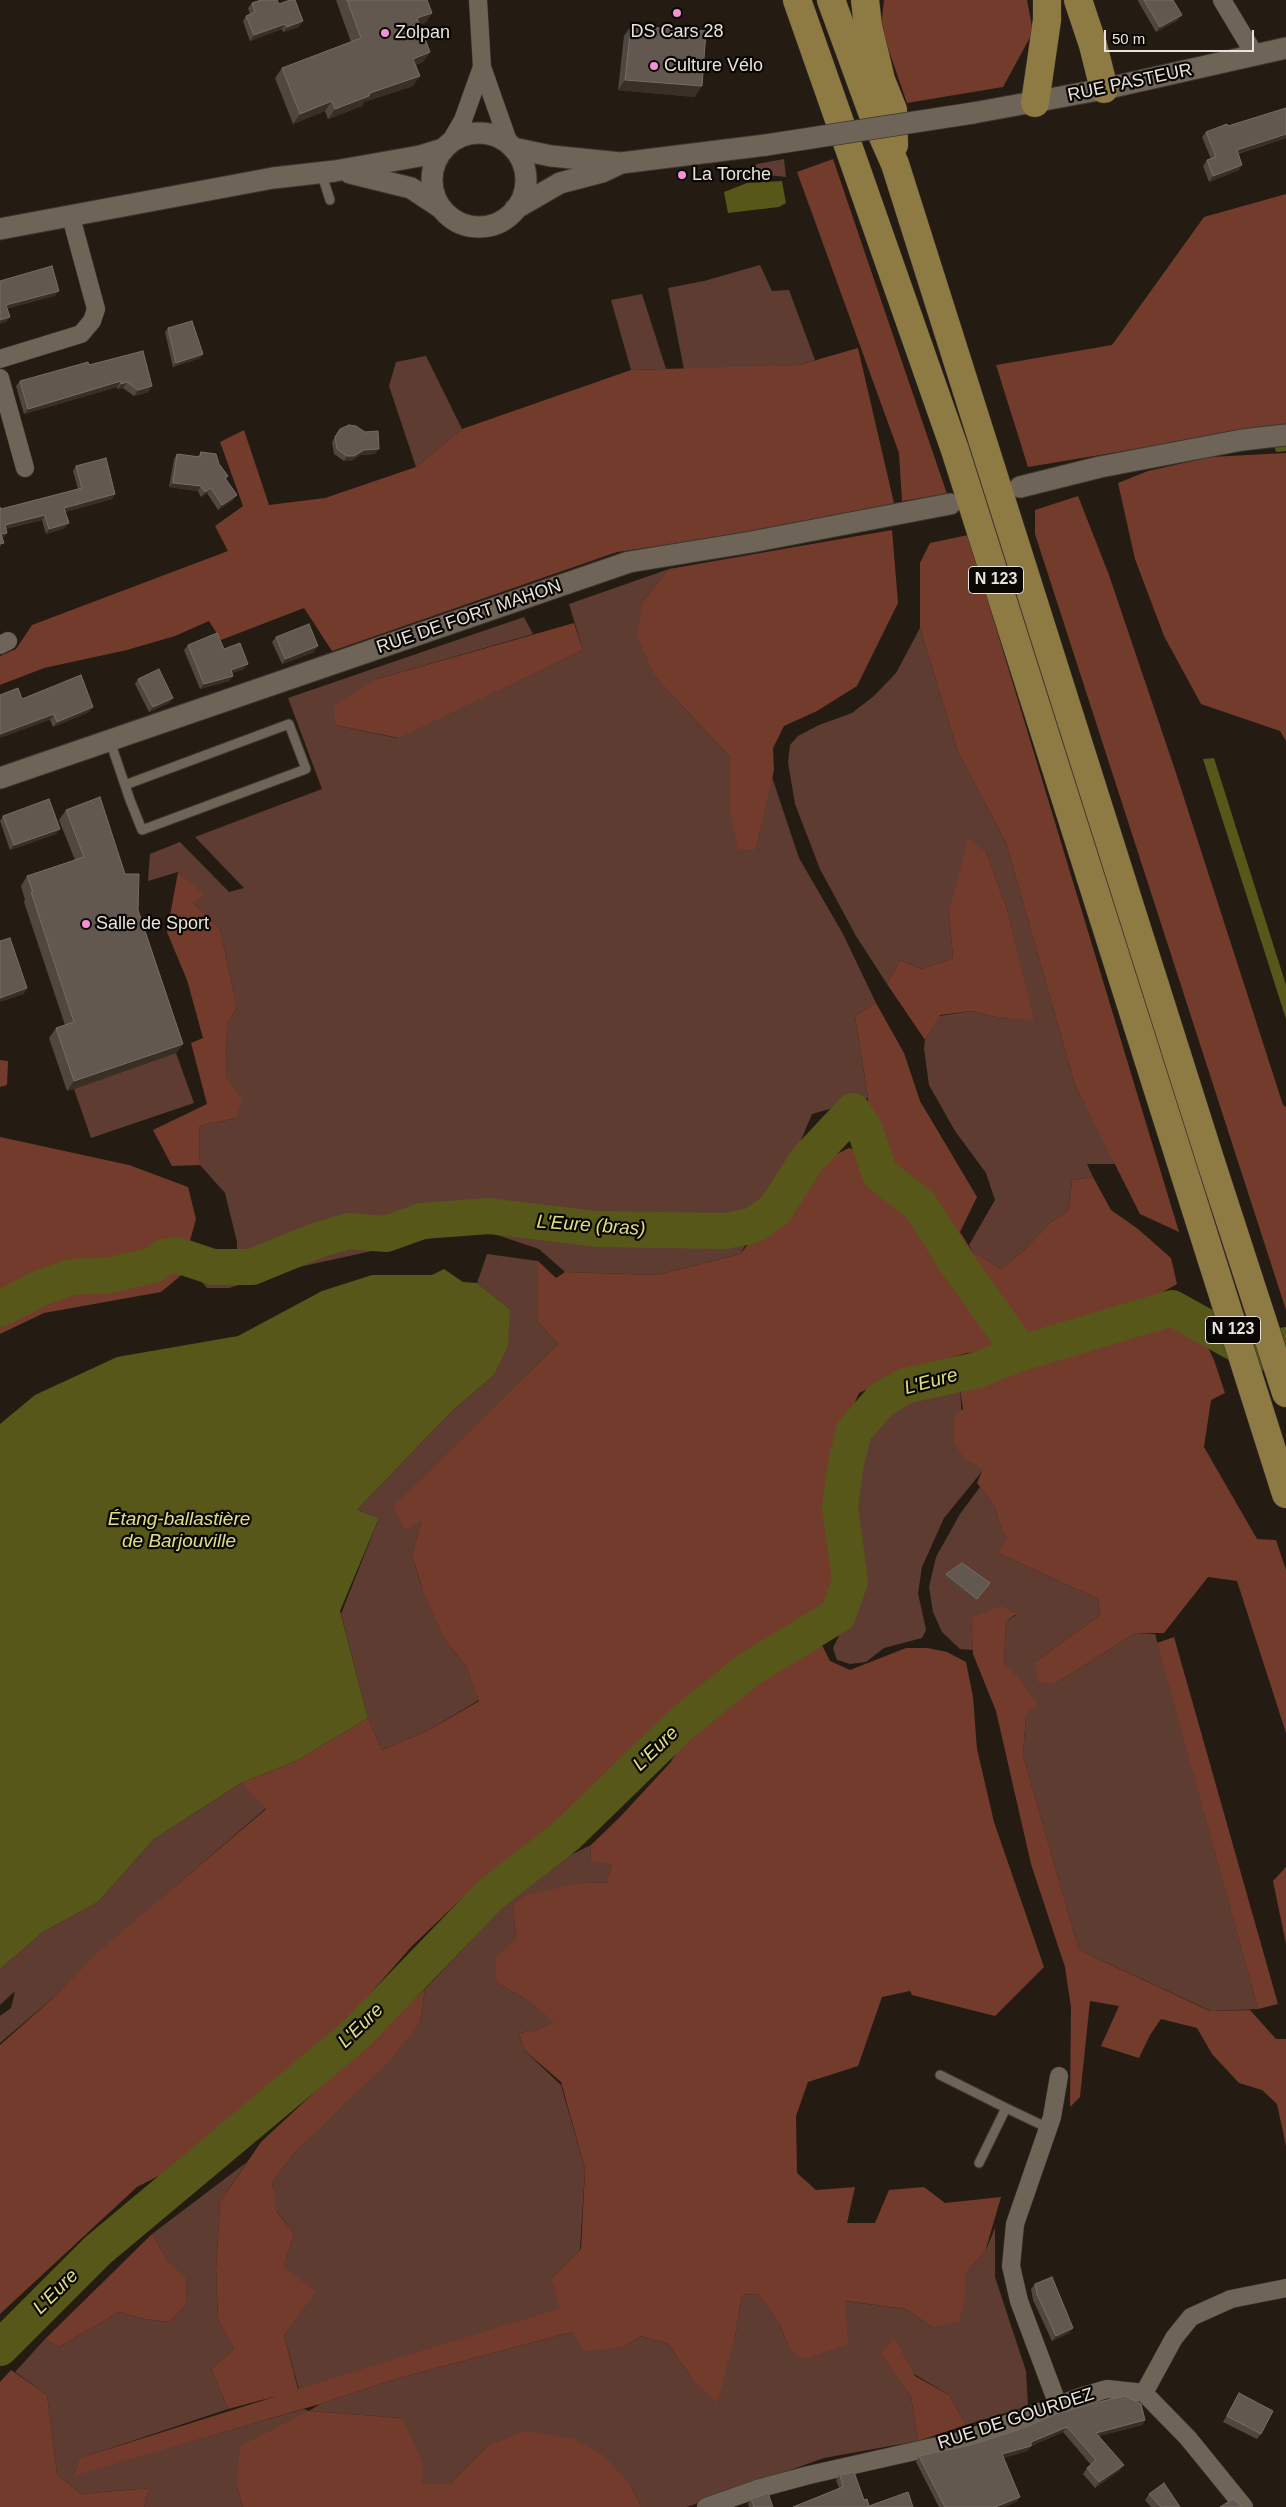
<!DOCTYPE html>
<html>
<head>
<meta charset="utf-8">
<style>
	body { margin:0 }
	#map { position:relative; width:1286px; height:2507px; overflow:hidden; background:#241c12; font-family:Helvetica,sans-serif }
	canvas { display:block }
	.scale { position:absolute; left:1104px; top:30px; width:150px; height:22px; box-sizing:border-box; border:2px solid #e9e3dd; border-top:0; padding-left:6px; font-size:15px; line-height:18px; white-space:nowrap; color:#e9e3dd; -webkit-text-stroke:4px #0a0704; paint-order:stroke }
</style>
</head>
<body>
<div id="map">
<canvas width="1286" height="2507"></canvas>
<div class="scale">50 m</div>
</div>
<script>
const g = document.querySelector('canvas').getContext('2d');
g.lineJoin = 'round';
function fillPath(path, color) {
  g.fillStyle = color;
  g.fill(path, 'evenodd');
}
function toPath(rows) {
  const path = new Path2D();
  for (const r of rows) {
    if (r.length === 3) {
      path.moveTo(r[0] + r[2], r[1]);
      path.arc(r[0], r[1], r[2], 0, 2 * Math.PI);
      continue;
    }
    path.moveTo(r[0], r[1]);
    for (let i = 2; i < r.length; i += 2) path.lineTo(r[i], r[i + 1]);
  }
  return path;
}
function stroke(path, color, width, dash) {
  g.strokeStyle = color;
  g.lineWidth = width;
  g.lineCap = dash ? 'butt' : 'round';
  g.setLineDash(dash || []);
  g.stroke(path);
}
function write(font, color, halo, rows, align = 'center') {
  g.font = font + ' Helvetica,sans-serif';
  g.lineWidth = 4.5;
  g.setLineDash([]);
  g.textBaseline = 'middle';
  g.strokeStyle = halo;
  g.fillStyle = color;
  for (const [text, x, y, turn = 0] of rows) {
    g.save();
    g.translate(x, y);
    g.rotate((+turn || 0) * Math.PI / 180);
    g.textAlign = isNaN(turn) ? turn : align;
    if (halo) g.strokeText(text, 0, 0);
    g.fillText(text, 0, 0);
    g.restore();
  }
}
fillPath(toPath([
	[784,159,786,177,768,175,722,181,757,164],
	[760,265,772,291,789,290,815,360,799,365,684,370,668,288,704,281],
	[642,294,666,369,631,370,611,300],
	[426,356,462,429,416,467,389,386,396,362],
	[669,569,643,601,656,678,730,757,730,810,756,850,772,777,799,858,843,934,876,1003,855,1016,868,1098,812,1114,780,1190,740,1254,657,1275,565,1272,539,1249,491,1233,431,1238,299,1267,229,1288,207,1288,198,1277,237,1252,237,1242,225,1193,200,1165,199,1126,236,1118,226,1077,227,1024,237,1008,220,929,193,903,203,894,178,872,148,881,150,854,180,842,229,892,244,888,195,837,322,789,288,698,524,617,533,634,377,679,335,725,397,738,583,650,569,604],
	[920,628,958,752,1006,843,1075,1085,1116,1164,1087,1164,1093,1177,1072,1180,1069,1210,1051,1222,1022,1252,1001,1269,972,1251,969,1245,995,1200,986,1173,955,1131,929,1085,924,1048,925,1040,939,1016,972,1011,995,1017,1033,1019,1007,909,986,852,949,913,953,958,921,969,900,960,887,984,856,936,820,869,795,804,788,762,790,745,798,736,819,725,852,713,874,696,896,673],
	[176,1053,194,1103,91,1138,74,1089],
	[487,1254,538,1261,538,1322,558,1344,393,1508,421,1521,412,1555,421,1585,444,1639,466,1666,479,1700,429,1730,382,1750,368,1718,341,1614,379,1518,357,1510,452,1411,493,1376,510,1309,477,1283],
	[960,1389,965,1460,984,1469,944,1518,922,1567,918,1593,926,1630,922,1638,884,1648,866,1662,850,1664,837,1660,833,1648,854,1605,866,1564,856,1530,848,1484,859,1448,880,1410,914,1394],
	[980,1487,995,1507,1001,1529,1009,1537,998,1553,1098,1599,1100,1615,1035,1662,1055,1684,1135,1633,1155,1634,1258,2009,1211,2011,1079,1950,1023,1755,1026,1715,1004,1665,1006,1622,1016,1615,971,1618,973,1650,960,1649,942,1632,933,1612,929,1587,936,1557,960,1514],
	[241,1783,266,1808,96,1955,54,1997,0,2043,0,2016,11,2008,15,1991,0,2005,0,1969,43,1932,98,1902,154,1839],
	[591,1845,590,1860,612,1865,606,1883,584,1882,513,1905,516,1939,497,1983,527,2000,555,2022,537,2030,519,2033,524,2050,561,2085,585,2169,580,2250,551,2279,561,2308,299,2390,284,2335,315,2292,284,2266,294,2233,275,2209,272,2183,295,2152,420,2023,425,1989,502,1908,548,1866],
	[247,2162,220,2202,216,2270,218,2319,234,2349,211,2369,228,2409,81,2458,73,2475,304,2409,309,2411,320,2404,399,2378,572,2332,623,2347,641,2336,668,2344,693,2380,735,2337,742,2295,758,2294,779,2323,790,2350,844,2301,906,2309,932,2327,965,2296,965,2274,985,2252,995,2228,995,2277,1026,2371,1028,2406,966,2425,949,2395,882,2355,911,2397,918,2441,824,2458,687,2507,642,2507,629,2483,487,2446,450,2484,421,2484,402,2418,309,2411,237,2487,243,2507,144,2507,149,2488,81,2494,57,2474,47,2395,15,2372,45,2339,59,2347,119,2312,144,2319,169,2322,187,2304,186,2279,168,2261,152,2234]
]), '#5e3c32');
fillPath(toPath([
	[884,0,1027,0,1033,32,1003,87,907,103,881,28],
	[833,159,947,494,902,501,899,453,797,172],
	[1286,194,1286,424,1028,467,996,365,1112,345,1204,217],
	[858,348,896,512,617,552,332,651,304,608,221,640,209,621,175,636,127,650,44,668,0,685,0,656,16,649,32,625,228,551,215,526,243,506,220,442,244,430,269,505,325,498,416,467,462,429,631,370,799,365],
	[1286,453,1286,741,1280,731,1201,704,1164,636,1135,559,1118,483,1148,471,1210,457],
	[1078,496,1109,575,1175,770,1283,1105,1286,1107,1286,1310,1035,534,1035,510],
	[892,530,898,603,857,686,817,711,784,726,773,748,774,770,756,850,738,849,730,810,730,757,656,678,637,636,643,601,669,569],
	[968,535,1179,1232,1140,1214,1075,1085,1006,843,958,752,920,628,920,563,930,543],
	[574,623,583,650,399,738,335,725,335,705,377,679],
	[968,839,986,852,1007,909,1034,1020,995,1017,972,1011,940,1015,925,1040,887,984,900,960,921,969,953,958,949,913],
	[178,872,204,894,193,903,220,929,237,1008,227,1024,226,1077,242,1100,236,1118,199,1126,200,1165,172,1166,153,1130,207,1104,191,1043,203,1038,187,980,167,932],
	[876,1003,904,1053,920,1101,977,1197,960,1232,972,1251,1001,1269,1022,1252,1051,1222,1069,1210,1072,1180,1093,1177,1111,1210,1138,1229,1171,1258,1177,1284,1138,1306,1105,1311,1070,1327,999,1351,967,1353,907,1371,859,1393,836,1447,829,1494,836,1522,842,1577,832,1604,711,1687,620,1777,474,1887,412,1946,303,2070,192,2159,137,2187,0,2314,0,2045,54,1997,98,1952,266,1809,241,1783,296,1761,368,1718,382,1750,429,1730,479,1701,466,1666,444,1639,423,1591,412,1555,421,1521,405,1529,393,1507,558,1344,538,1322,538,1261,556,1278,565,1272,657,1275,740,1254,815,1165,849,1148,872,1154,868,1098,855,1016],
	[0,1060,8,1061,7,1085,0,1087],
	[0,1137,129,1165,188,1187,196,1219,189,1244,158,1253,191,1267,161,1292,44,1313,0,1334],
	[1170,1317,1202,1335,1214,1360,1225,1393,1211,1400,1204,1447,1257,1539,1276,1540,1286,1570,1286,1733,1237,1581,1208,1577,1164,1633,1135,1633,1055,1684,1038,1682,1035,1662,1100,1615,1098,1599,998,1553,1008,1537,1001,1529,995,1507,977,1483,983,1469,965,1460,954,1443,954,1417,963,1409,960,1389,978,1383,991,1369,1026,1360,1065,1345,1126,1331],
	[1001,1606,1016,1614,1006,1622,1004,1665,1017,1676,1037,1703,1026,1715,1023,1755,1079,1950,1210,2011,1250,2010,1276,2039,1286,2039,1286,2146,1277,2104,1262,2090,1239,2083,1212,2054,1197,2028,1161,2019,1150,2035,1139,2058,1101,2046,1119,2006,1090,2001,1080,2097,1070,2107,1071,2007,1065,1967,1031,1864,996,1711,973,1654,971,1618],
	[817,1635,830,1661,850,1670,906,1648,928,1648,947,1652,966,1662,973,1697,977,1749,994,1822,1044,1967,995,2016,912,1995,910,1991,882,1997,858,2066,808,2082,796,2116,797,2173,816,2190,855,2187,847,2223,875,2223,889,2190,924,2187,945,2203,1001,2197,985,2252,965,2274,965,2296,959,2321,932,2327,906,2309,845,2301,848,2344,804,2359,790,2350,779,2323,758,2294,742,2295,735,2337,717,2403,693,2380,668,2344,641,2336,623,2347,585,2351,572,2332,399,2378,320,2404,73,2476,80,2458,277,2396,228,2409,211,2369,234,2349,218,2319,216,2270,220,2202,261,2142,425,1989,420,2023,390,2060,295,2152,272,2183,277,2212,294,2233,284,2266,316,2292,284,2335,298,2389,560,2308,551,2279,581,2249,585,2169,561,2082,524,2050,519,2033,537,2030,554,2022,527,2000,497,1983,495,1959,516,1939,513,1905,524,1896,584,1882,606,1883,612,1865,590,1861,591,1845,620,1817,670,1763,701,1714,750,1677,785,1657],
	[1174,1637,1278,2004,1258,2009,1157,1643],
	[1286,1867,1286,1944,1273,1881],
	[152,2234,168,2261,186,2278,187,2304,169,2322,144,2319,119,2312,59,2347,45,2339],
	[894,2338,915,2376,949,2395,966,2425,918,2441,911,2397,881,2354],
	[11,2370,47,2395,57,2474,81,2494,149,2488,144,2507,0,2507,0,2382],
	[309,2411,402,2418,424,2466,421,2484,450,2484,487,2446,525,2431,573,2439,603,2455,629,2483,642,2507,243,2507,237,2487,240,2446]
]), '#733b2b');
fillPath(toPath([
	[782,181,786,203,779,207,728,213,724,192,747,183],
	[1214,758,1286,985,1286,1019,1203,759],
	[444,1269,463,1282,477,1283,510,1309,508,1346,493,1376,452,1411,357,1510,379,1518,340,1611,368,1718,296,1761,241,1783,154,1839,98,1902,43,1932,0,1969,0,1424,35,1395,117,1357,238,1336,322,1291,372,1275,432,1275]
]), '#565718');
stroke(toPath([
	[1278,449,1286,448]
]), '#565718', 6);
stroke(toPath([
	[0,1309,40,1288,71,1277,111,1275,154,1265,164,1257,177,1255,213,1267,252,1267,318,1240,349,1231,386,1234,422,1221,489,1216,596,1229,724,1231,752,1226,775,1210,807,1160,853,1111,865,1130,880,1174,920,1205,952,1256,1021,1353],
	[0,2348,98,2250,355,2035,491,1894,567,1835,681,1724,748,1670,838,1615,850,1581,840,1507,846,1463,854,1431,881,1400,905,1386,977,1370,1021,1353,1172,1308,1255,1354,1286,1345]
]), '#565718', 36);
const service = toPath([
	[321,172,330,200],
	[110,741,130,800,142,830,306,769,289,724,125,785],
	[940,2075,1006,2108,979,2163],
	[1006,2108,1048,2128]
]);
const minor = toPath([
	[1222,0,1255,55],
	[482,67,509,144],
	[449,144,463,120,482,67,478,0],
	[0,359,81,334,92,321,96,309,71,217],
	[0,378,25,468],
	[0,645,8,641],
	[1144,2393,1188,2438,1244,2507],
	[1058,2405,1019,2301,1011,2266,1015,2224,1052,2117,1059,2076],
	[706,2507,757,2489,809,2475,964,2440,1083,2396,1107,2389,1144,2393,1174,2338,1191,2317,1231,2299,1286,2288]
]);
const tertiary = toPath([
	[973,113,1104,89,1286,48],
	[479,180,47],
	[513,148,551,156,621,163,766,145],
	[350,173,411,188,441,208],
	[515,209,560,183,602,172,621,163],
	[0,229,273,178,335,171,420,156,443,149],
	[1020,487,1100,467,1242,440,1286,435],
	[0,778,629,562,751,542,950,504]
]);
const primary = toPath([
	[797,0,955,450,1286,1494],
	[831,0,872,112,895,164,1210,1159,1286,1393],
	[865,0,868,26,881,80,893,110,894,145],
	[1078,0,1093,45,1104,89],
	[1035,103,1047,20,1047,0]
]);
stroke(service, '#3d3731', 11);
stroke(minor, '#3d3731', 19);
stroke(tertiary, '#3d3731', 23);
stroke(primary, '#3d3731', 29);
stroke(service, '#6e6458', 9);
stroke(minor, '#6e6458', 18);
stroke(tertiary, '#6e6458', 21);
stroke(primary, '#8e7b43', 28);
const tertiaryBridge = toPath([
	[766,145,973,113]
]);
stroke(tertiaryBridge, '#3d3731', 23, []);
stroke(tertiaryBridge, '#6e6458', 21);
fillPath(toPath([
	[336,0,427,0,432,13,425,23,420,24,430,52,423,62,415,65,413,86,364,102,362,106,328,119,325,111,293,124,275,78,282,68,351,42],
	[1138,0,1173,0,1178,20,1156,32,1138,1],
	[252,3,279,4,299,27,283,32,282,29,250,41,243,21,246,16,250,14,248,8],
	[631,26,695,97,618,90,624,36],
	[1286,108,1286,138,1238,154,1239,170,1209,182,1203,166,1207,160,1211,159,1202,137,1206,132,1228,126],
	[168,328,203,354,200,358,173,367,165,332],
	[89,365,152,386,148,392,134,396,123,388,118,389,117,387,24,414,16,386,20,381],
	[340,429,375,454,360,455,351,461,344,461,334,454,332,442],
	[201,452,219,464,228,476,226,479,233,500,218,510,207,493,201,497,198,491,169,487,174,459,177,454,197,457],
	[76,466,115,494,112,499,65,512,65,528,46,534,42,520,6,529,4,537,2,538,0,548,0,507,1,509,78,489,73,471],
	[276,637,314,652,282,664,272,642],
	[188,645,224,649,244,669,232,673,233,676,229,681,200,689,184,650],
	[138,679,169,703,149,712,135,684],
	[22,699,89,712,53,727,50,720],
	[66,810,125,874,183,1044,176,1053,67,1091,49,1038,56,1028,65,1025,24,902,25,900,21,886,27,876,75,860,59,820],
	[3,816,56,834,10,850,0,821],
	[946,1574,990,1583,976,1601,945,1577],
	[1035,2284,1073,2328,1069,2333,1052,2341,1033,2300,1031,2289],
	[1239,2393,1261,2434,1257,2439,1223,2422,1236,2398],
	[1125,2396,1145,2420,1142,2425,1099,2436,1120,2470,1095,2488,1083,2474,1087,2468,1091,2465,1063,2432,1031,2446,1027,2451,1003,2458,1020,2497,1016,2502,1004,2507,939,2507,916,2462,919,2456,970,2445],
	[840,2475,869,2506,793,2507,839,2488,836,2480],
	[1149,2494,1180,2507,1151,2507,1145,2500],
	[751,2499,773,2507,749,2507,748,2504]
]), '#52473f');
fillPath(toPath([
	[432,13,425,23,410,28,417,18],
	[1182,15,1178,20,1156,32,1160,27],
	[303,21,299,27,283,32,287,27],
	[285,24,282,29,250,41,254,35],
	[430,52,423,62,406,69,413,59],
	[420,76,413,86,364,102,362,106,328,119,335,109,370,93],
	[625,80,702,86,695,97,618,90],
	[332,101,325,111,293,124,300,114],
	[1286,134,1286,138,1233,155,1237,150],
	[1242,165,1239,170,1209,182,1213,176],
	[59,291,55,296,3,310,6,305],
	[10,317,6,322,0,324,0,320],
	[203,354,200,358,173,367,176,363],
	[121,381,117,387,24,414,28,409],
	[127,382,123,388,118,389,121,384],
	[152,386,148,392,134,396,138,390],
	[379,449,375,454,360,455,351,461,344,461,347,456,364,450],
	[173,483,201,486,198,491,169,487],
	[211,488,207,493,201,497,205,492],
	[115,494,112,499,61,513,64,508],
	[237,495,233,500,218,510,222,505],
	[45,515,42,520,2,530,5,525],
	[69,523,65,528,46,534,49,529],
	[7,533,4,537,0,538,1,534],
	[318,646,314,652,282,664,285,659],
	[248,664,244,669,227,675,231,670],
	[233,676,229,681,200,689,204,684],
	[173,698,169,703,149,712,153,707],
	[93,707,89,712,53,727,57,722],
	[54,714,50,720,0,738,0,734],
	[60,829,56,834,10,850,14,845],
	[27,988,24,994,0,1002,0,998],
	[183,1044,176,1053,67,1091,74,1081],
	[1073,2328,1069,2333,1052,2341,1056,2336],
	[1145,2420,1142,2425,1092,2438,1096,2433],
	[1067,2427,1063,2432,1031,2446,1027,2451,998,2460,1002,2454,1031,2442],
	[1124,2465,1120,2470,1095,2488,1099,2482],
	[1020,2497,1016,2502,1004,2507,995,2507]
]), '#392f26');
const building = toPath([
	[261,0,277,0,279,4,290,0,295,0,303,21,287,27,285,24,254,35,246,16,255,12,252,3,261,0],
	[347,0,427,0,432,13,417,18,430,52,413,59,420,76,370,93,369,96,335,109,332,101,300,114,282,68,361,38,347,0],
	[1144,0,1173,0,1182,15,1160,27,1144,0],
	[631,26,706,31,702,86,625,80,631,26],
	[1286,108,1286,134,1237,150,1242,165,1213,176,1207,160,1216,157,1206,132,1227,124,1228,126,1286,108],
	[52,266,59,291,6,305,10,317,0,320,0,281,52,266],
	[192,321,203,354,176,363,168,328,192,321],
	[143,351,152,386,138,390,127,382,121,384,121,381,28,409,20,381,88,362,89,365,143,351],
	[349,425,356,426,365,432,378,431,379,449,364,450,354,456,347,456,337,449,335,437,340,429,349,425],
	[201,452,216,454,219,464,228,476,225,478,237,495,222,505,211,488,205,492,201,486,173,483,177,454,200,457,201,452],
	[106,458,115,494,64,508,69,523,49,529,45,515,5,525,7,533,1,534,4,543,0,544,0,507,1,509,82,488,76,466,106,458],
	[309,624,318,646,285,659,276,637,309,624],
	[217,633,224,649,240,643,248,664,231,670,233,676,204,684,188,645,217,633],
	[159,669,173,698,153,707,138,679,159,669],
	[81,675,93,707,57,722,54,714,0,734,0,695,18,688,22,699,81,675],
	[100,797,125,874,139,874,138,910,183,1044,74,1081,56,1028,74,1022,31,892,33,892,27,876,84,857,66,810,100,797],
	[49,799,60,829,14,845,3,816,49,799],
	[10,938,27,988,0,998,0,941,10,938],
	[962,1563,990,1583,977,1599,946,1574,962,1563],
	[1052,2277,1073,2328,1056,2336,1037,2294,1035,2284,1052,2277],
	[1239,2393,1273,2411,1261,2434,1227,2416,1239,2393],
	[1125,2396,1141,2404,1145,2420,1096,2433,1124,2465,1099,2482,1087,2468,1096,2460,1067,2427,1031,2442,1031,2446,1002,2454,1020,2497,995,2507,945,2507,919,2456,970,2445,1024,2428,1056,2414,1098,2402,1125,2396],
	[854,2472,864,2500,867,2499,869,2506,908,2492,913,2507,793,2507,843,2487,840,2475,854,2472],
	[1164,2483,1180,2507,1161,2507,1149,2494,1164,2483],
	[768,2493,773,2507,754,2507,751,2499,768,2493],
	[1233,2499,1242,2507,1220,2507,1233,2499]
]);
fillPath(building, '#635850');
stroke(building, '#786d66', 1);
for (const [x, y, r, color] of [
	[677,13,5,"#f491d4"],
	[385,33,5,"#f491d4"],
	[654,66,5,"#f491d4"],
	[682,175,5,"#f491d4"],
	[86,924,5,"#f491d4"]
]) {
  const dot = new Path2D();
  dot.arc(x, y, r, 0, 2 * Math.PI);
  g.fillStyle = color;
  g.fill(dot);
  stroke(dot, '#0a0704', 2);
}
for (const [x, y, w] of [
	[996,580,55],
	[1233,1330,55]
]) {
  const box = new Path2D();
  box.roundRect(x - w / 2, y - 13.5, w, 27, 4);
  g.fillStyle = '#0a0704';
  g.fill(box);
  stroke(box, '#e9e3dd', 1);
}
write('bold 16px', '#e9e3dd', null, [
	["N 123",996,580],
	["N 123",1233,1330]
]);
write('18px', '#e9e3dd', '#0a0704', [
	["DS Cars 28",677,32,"center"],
	["Zolpan",395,33],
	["Culture Vélo",664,66],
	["La Torche",692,175],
	["Salle de Sport",96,924]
], 'left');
write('18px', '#e9e3dd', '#0a0704', [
	["RUE PASTEUR",1130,83,-12],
	["RUE DE FORT MAHON",469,617,-19],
	["RUE DE GOURDEZ",1016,2419,-18]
]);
write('italic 19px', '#dce085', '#0a0704', [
	["L'Eure (bras)",591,1226,4],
	["L'Eure",931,1382,-15],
	["Étang-ballastière",179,1520],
	["de Barjouville",179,1542],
	["L'Eure",656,1749,-44],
	["L'Eure",361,2026,-44],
	["L'Eure",56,2292,-45]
]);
</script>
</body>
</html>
